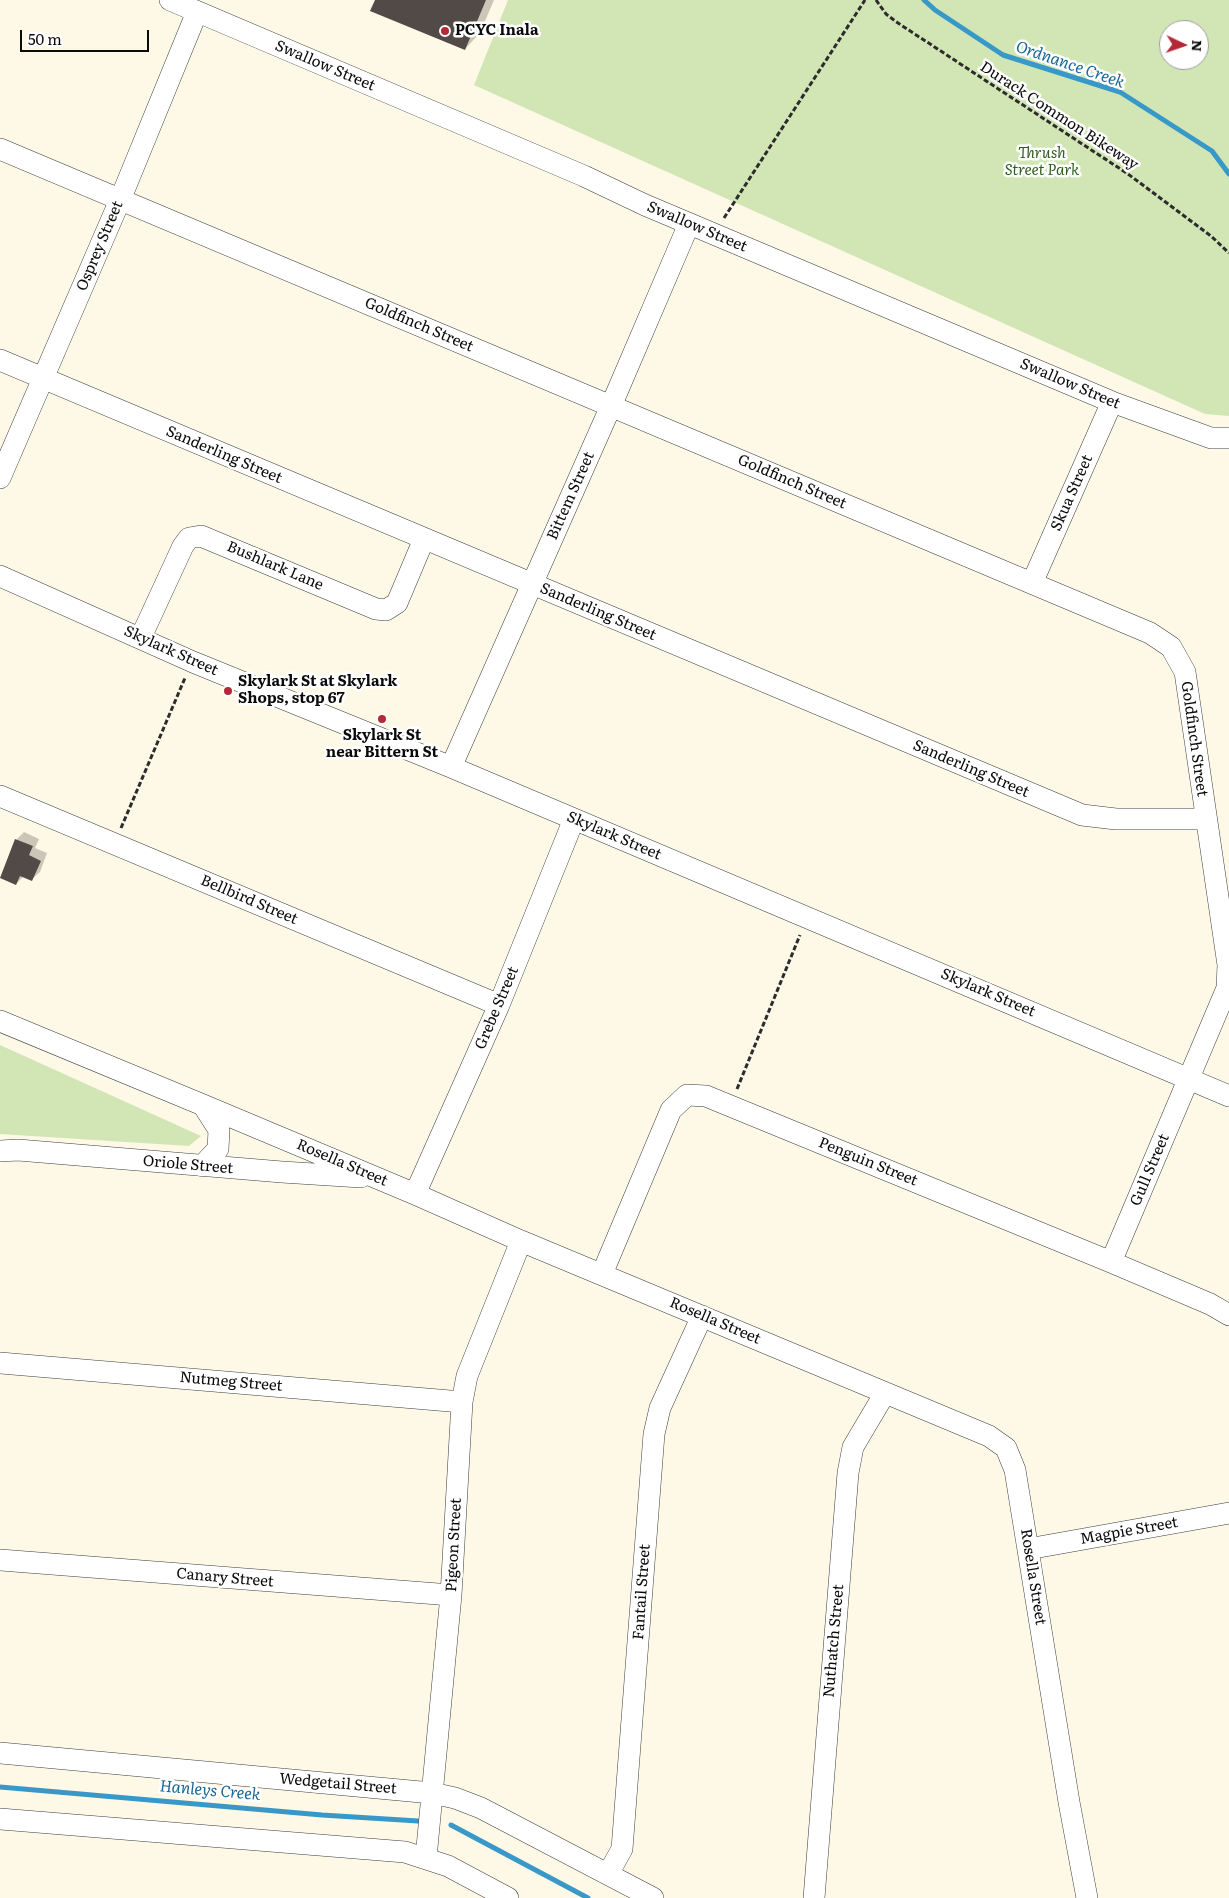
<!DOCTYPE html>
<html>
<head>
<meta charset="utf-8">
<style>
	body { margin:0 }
	#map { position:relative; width:1229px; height:1898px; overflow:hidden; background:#fef8e7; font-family:Literata,serif }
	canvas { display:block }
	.north { position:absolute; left:1159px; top:20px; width:50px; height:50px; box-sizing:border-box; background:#fff; border:1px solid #9d9d9d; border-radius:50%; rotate:93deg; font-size:14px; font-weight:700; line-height:20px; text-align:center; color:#0a0a0a }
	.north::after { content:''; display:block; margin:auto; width:18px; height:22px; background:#b42838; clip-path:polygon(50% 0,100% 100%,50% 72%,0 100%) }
	.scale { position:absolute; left:20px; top:30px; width:129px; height:22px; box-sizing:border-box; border:2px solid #0a0a0a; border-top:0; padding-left:6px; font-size:15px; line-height:18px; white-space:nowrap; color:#0a0a0a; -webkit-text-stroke:4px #fff; paint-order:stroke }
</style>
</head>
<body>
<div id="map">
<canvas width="1229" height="1898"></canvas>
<div class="north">N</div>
<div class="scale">50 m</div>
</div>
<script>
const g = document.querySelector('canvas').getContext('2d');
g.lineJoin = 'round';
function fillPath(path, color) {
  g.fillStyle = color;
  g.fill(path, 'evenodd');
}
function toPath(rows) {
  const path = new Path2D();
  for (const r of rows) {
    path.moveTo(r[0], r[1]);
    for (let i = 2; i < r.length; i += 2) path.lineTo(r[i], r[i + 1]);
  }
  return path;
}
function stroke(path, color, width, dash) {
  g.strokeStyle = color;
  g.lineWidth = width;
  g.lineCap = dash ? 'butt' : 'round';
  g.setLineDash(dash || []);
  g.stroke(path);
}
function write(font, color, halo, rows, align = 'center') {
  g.font = font + ' Literata,serif';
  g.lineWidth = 5;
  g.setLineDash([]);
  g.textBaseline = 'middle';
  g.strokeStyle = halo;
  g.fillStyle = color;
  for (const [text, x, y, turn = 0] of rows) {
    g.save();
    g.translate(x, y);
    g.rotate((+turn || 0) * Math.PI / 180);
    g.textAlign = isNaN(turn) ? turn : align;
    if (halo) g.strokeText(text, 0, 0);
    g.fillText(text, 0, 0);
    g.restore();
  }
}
fillPath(toPath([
	[508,0,1229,0,1229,416,1205,414,474,85],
	[1169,30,1199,30,1199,60,1169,60],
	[0,1045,201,1136,189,1146,0,1134]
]), '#d1e6b4');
fillPath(toPath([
	[376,0,494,0,480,33,465,49],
	[24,832,39,839,35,848,47,853,40,872,32,879,24,876,16,884,1,877,17,839]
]), '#0003');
stroke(toPath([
	[924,0,935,10,1003,55,1120,92,1212,151,1229,174],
	[0,1787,322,1815,418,1821],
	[451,1825,588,1898]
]), '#3898c8', 5);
fillPath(toPath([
	[375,0,486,0,465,50,370,11],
	[15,839,33,846,29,855,41,861,32,881,20,876,16,885,0,878]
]), '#524a47');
const minor = toPath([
	[170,0,584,176,645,205,1112,402,1211,438,1229,438],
	[0,149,1150,633,1171,647,1185,672,1228,965,1227,988,1111,1262],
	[0,360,1082,815,1116,819,1205,819],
	[0,478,120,200,197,12],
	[0,576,193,662,451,767,1229,1096],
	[1032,583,1112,402],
	[141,637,183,546,189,538,201,536,376,609,386,610,397,603,424,539],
	[451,767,611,406,689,224],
	[0,796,499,1005],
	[0,1021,203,1105,415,1194,521,1241,989,1436,1006,1448,1015,1470,1069,1802,1087,1898],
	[0,1151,18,1150,282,1172,361,1177],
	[202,1166,218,1149,219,1130,203,1105],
	[415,1194,499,1005,574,819],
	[602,1274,671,1110,687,1095,706,1096,1111,1262,1210,1304,1229,1315],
	[0,1363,462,1402],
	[1028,1549,1229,1513],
	[0,1560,451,1595],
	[0,1753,432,1793,455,1798,481,1808,653,1898],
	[0,1819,405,1852,448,1866,508,1898],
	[426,1858,451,1595,462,1402,467,1376,521,1241],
	[608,1874,622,1849,654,1434,660,1408,702,1316],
	[814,1898,848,1473,853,1447,885,1393]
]);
stroke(minor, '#3d3d3d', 22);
stroke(toPath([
	[876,0,886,14,898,23,1128,174,1211,236,1229,253],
	[724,218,865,0],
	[121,828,185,678],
	[737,1089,800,935]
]), '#2c2c2c', 3, [5, 2.5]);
stroke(minor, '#fff', 21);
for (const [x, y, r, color] of [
	[445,31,5,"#b42838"],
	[228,691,5,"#b42838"],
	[382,719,5,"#b42838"]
]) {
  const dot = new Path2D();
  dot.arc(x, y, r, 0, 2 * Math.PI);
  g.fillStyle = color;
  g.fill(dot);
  stroke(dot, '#fff', 2);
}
write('bold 15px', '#0a0a0a', '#fff', [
	["PCYC Inala",455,31],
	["Skylark St at Skylark",238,682],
	["Shops, stop 67",238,699],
	["Skylark St",382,736,"center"],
	["near Bittern St",382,753,"center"]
], 'left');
write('15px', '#0a0a0a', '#fff', [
	["Swallow Street",325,66,23],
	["Durack Common Bikeway",1059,116,33],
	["Swallow Street",697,227,23],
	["Osprey Street",100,246,-67],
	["Goldfinch Street",419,325,23],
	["Swallow Street",1070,384,23],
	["Sanderling Street",224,455,23],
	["Goldfinch Street",792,482,23],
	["Skua Street",1072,493,-66],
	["Bittem Street",571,496,-66],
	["Bushlark Lane",275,566,23],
	["Sanderling Street",598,612,23],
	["Skylark Street",171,651,24],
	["Goldfinch Street",1194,739,82],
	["Sanderling Street",971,769,23],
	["Skylark Street",614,836,23],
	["Bellbird Street",249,900,23],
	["Skylark Street",988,993,23],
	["Grebe Street",497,1008,-67],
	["Penguin Street",868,1162,22],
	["Rosella Street",342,1163,23],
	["Oriole Street",188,1165,5],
	["Gull Street",1150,1170,-67],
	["Rosella Street",715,1321,23],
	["Nutmeg Street",231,1382,5],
	["Magpie Street",1129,1531,-10],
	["Pigeon Street",454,1545,-87],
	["Rosella Street",1033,1577,81],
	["Canary Street",225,1578,5],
	["Fantail Street",642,1592,-86],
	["Nuthatch Street",834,1641,-85],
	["Wedgetail Street",338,1784,5]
]);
write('italic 15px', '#2f5e1e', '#fff', [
	["Thrush",1042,154],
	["Street Park",1042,171]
]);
write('italic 16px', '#196796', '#fff', [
	["Ordnance Creek",1070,65,19],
	["Hanleys Creek",210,1791,5]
]);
</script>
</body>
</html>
